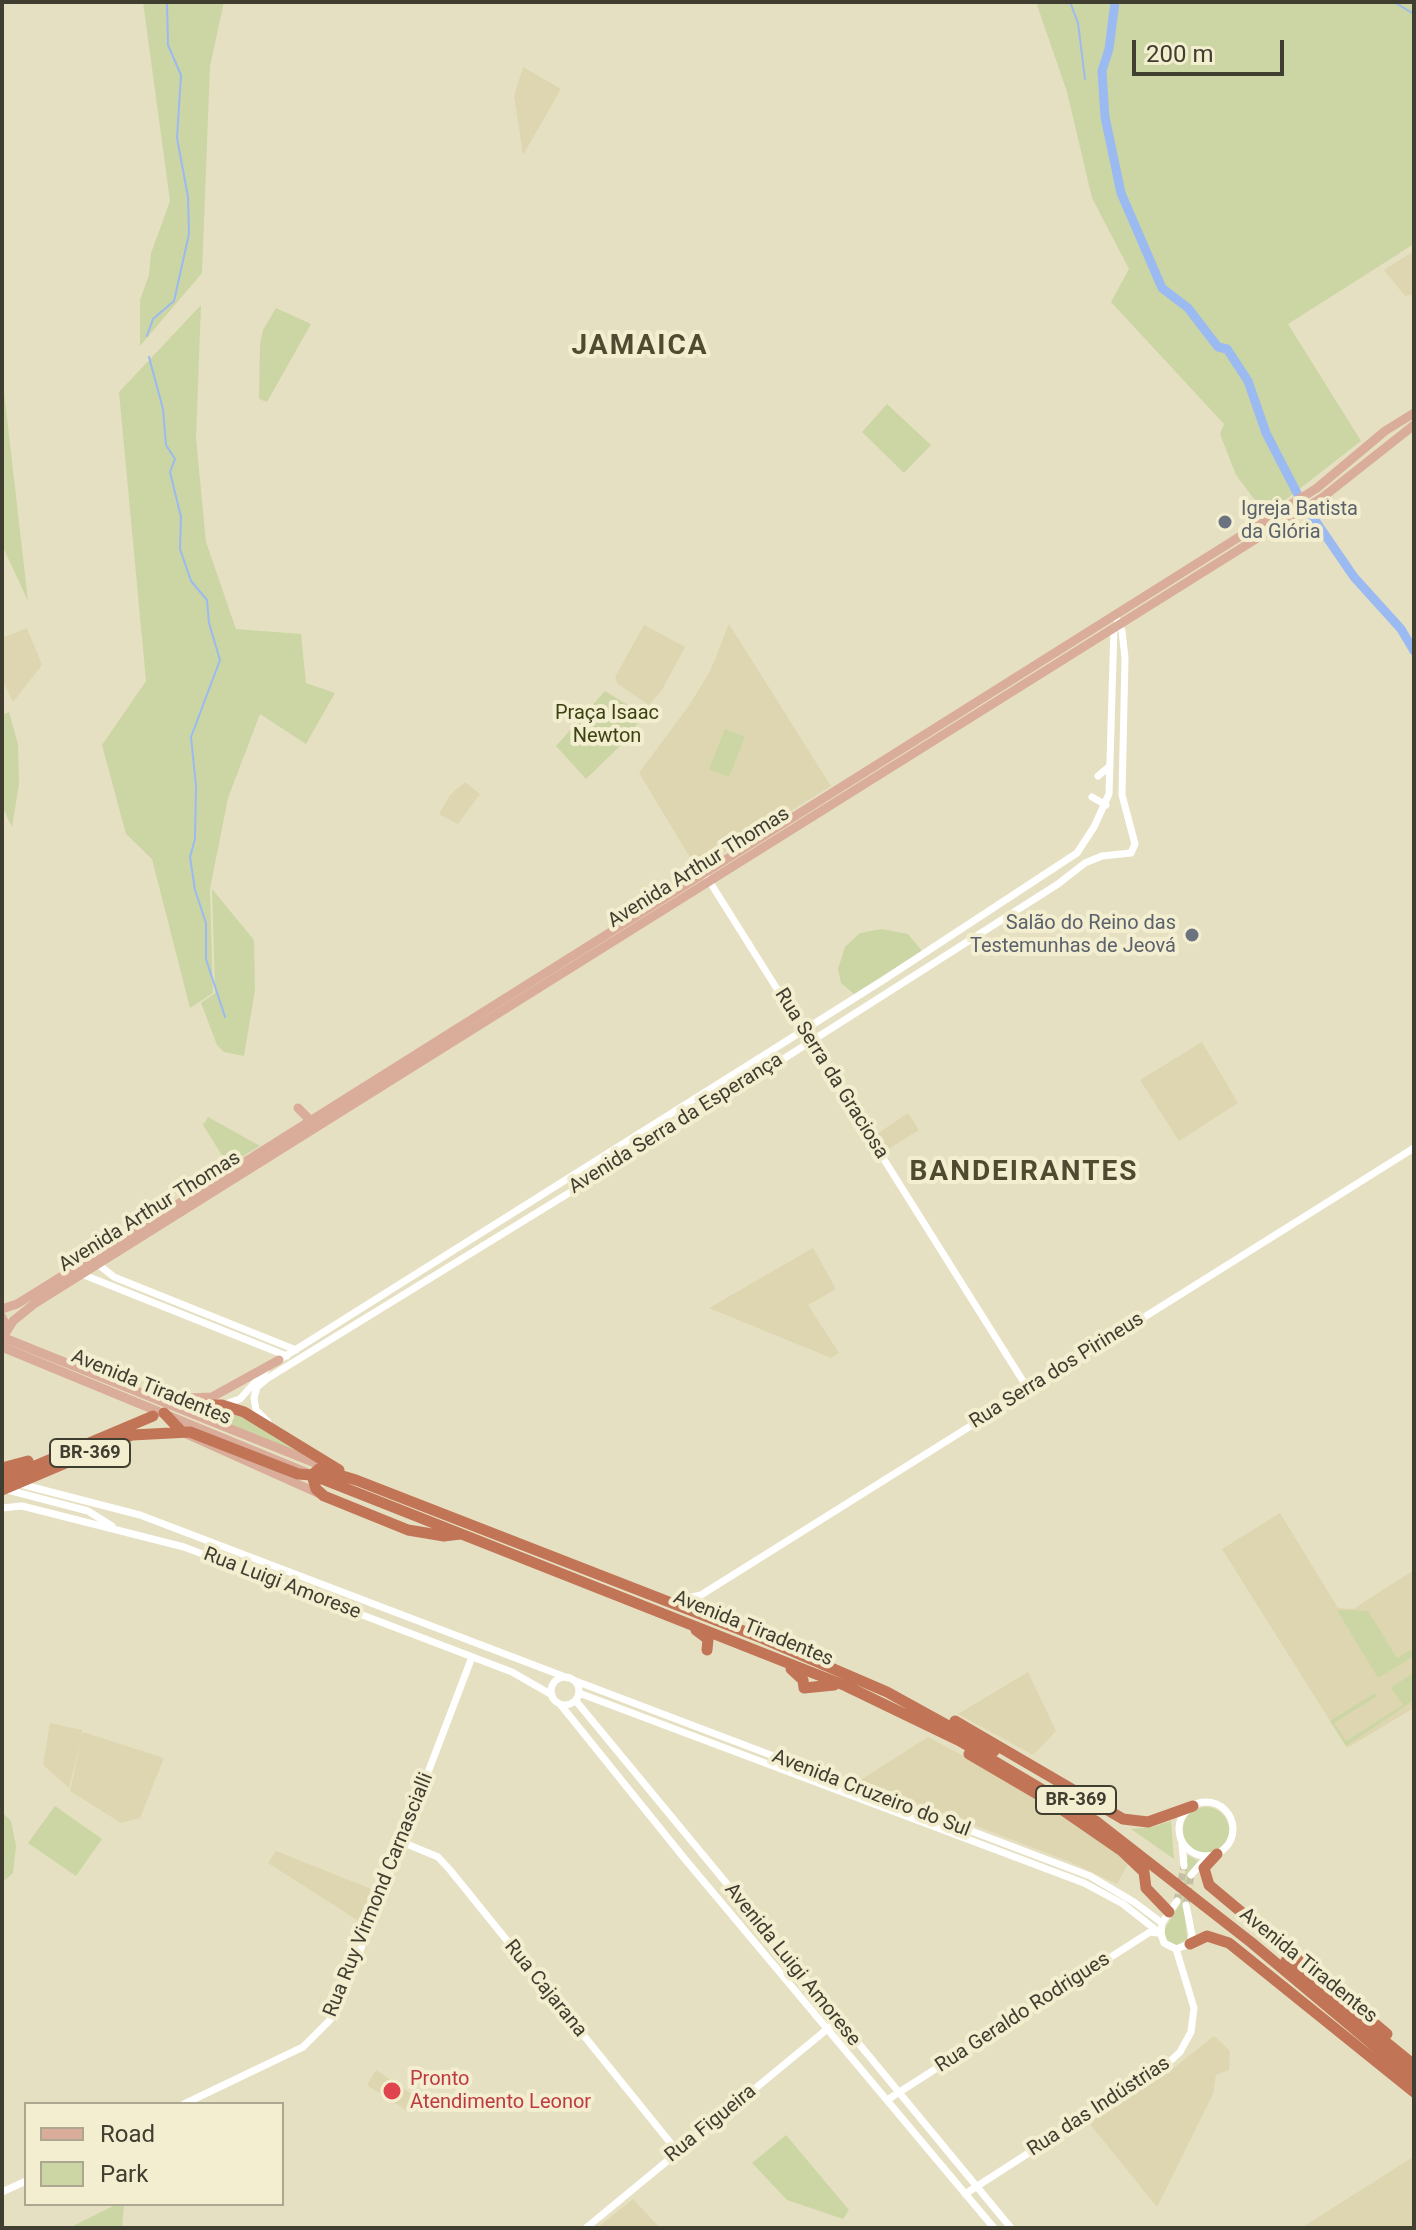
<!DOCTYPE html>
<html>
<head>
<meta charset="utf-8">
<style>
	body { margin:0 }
	#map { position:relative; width:1416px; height:2230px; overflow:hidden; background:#e6e0c2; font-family:Roboto,sans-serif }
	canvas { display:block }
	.frame { position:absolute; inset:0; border:4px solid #403d31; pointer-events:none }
	.legend { position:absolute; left:24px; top:2102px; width:260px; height:104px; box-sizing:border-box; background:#f3eecf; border:2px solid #aba790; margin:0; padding:10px 14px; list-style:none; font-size:24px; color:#403d31 }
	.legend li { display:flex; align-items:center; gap:16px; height:40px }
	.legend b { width:40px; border:2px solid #aba790 }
	.scale { position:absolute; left:1132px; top:40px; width:152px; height:36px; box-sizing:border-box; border:4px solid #403d31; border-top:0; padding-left:10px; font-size:24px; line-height:28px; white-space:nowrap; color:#403d31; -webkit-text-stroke:6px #f3eecf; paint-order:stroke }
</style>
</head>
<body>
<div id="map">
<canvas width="1416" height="2230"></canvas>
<div class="frame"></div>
<ul class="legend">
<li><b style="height:10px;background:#daac9a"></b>Road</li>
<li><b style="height:22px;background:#ccd6a4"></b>Park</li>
</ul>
<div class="scale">200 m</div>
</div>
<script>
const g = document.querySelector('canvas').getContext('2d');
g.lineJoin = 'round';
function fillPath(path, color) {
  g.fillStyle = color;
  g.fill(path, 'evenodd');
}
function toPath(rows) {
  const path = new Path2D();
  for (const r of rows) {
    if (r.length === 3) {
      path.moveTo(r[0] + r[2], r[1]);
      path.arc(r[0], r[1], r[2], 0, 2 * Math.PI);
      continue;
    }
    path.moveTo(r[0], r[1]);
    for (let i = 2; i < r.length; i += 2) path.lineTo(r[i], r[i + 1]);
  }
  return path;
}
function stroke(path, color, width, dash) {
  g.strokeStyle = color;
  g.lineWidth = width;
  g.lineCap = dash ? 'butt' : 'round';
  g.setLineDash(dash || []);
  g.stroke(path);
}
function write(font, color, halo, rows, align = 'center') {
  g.font = font + ' Roboto,sans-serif';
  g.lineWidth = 8;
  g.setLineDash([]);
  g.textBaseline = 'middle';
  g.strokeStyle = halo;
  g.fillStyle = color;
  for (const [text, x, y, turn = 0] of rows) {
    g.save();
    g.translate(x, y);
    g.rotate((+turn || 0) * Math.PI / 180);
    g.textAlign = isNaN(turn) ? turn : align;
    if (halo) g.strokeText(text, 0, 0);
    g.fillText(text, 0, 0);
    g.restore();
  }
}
fillPath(toPath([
	[523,67,561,89,523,155,514,96],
	[1414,251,1414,294,1405,296,1384,270],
	[729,624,831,786,697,869,639,773,690,704,710,671],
	[644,625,685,647,662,690,649,705,618,684,615,677],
	[27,628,42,665,13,702,2,679,2,638],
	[465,782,480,794,458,824,439,814,450,795],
	[1202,1042,1238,1103,1179,1141,1140,1080],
	[908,1113,919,1130,887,1150,877,1134],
	[813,1248,836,1289,808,1305,839,1353,831,1358,709,1308],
	[1280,1513,1338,1608,1353,1609,1414,1570,1414,1708,1347,1748,1222,1549],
	[1028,1672,1056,1731,1033,1755,958,1714],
	[50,1723,82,1730,81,1737,83,1732,164,1758,140,1818,121,1823,70,1791,81,1740,69,1788,43,1765],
	[928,1737,1016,1784,1129,1862,1117,1884,1070,1862,859,1781],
	[276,1851,376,1891,365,1925,268,1863],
	[1214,2036,1230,2051,1229,2070,1216,2075,1213,2094,1157,2207,1089,2123,1170,2071],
	[376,2070,418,2098,409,2112,367,2085],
	[1414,2157,1414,2228,1301,2228,1410,2159],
	[633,2199,660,2228,597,2228]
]), '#ddd6b0');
fillPath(toPath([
	[143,2,224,2,210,66,202,273,140,346,140,300,149,275,151,253,170,201],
	[1036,2,1414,2,1414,244,1288,324,1361,441,1266,515,1236,475,1220,434,1224,424,1111,302,1129,269,1092,198,1067,92],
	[201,305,196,438,206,542,236,629,301,634,306,683,335,693,306,744,260,714,228,798,210,889,213,993,190,1008,152,859,126,834,102,745,146,681,119,392],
	[276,308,311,324,267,402,259,399,260,344,263,330],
	[2,374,28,601,2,545],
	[887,404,931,445,904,473,862,432],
	[605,691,644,715,620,746,586,779,556,746],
	[9,712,18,744,19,784,12,827,2,806,2,715],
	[725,729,745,737,729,777,709,769],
	[212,889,254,940,255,990,244,1056,224,1052,217,1045,201,1003,215,993],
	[882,929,908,934,922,951,854,994,841,983,838,969,845,947,860,933],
	[208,1117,260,1146,228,1165,203,1125],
	[194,1410,224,1411,246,1419,317,1460],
	[1337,1610,1368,1611,1397,1658,1414,1648,1414,1656,1378,1678],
	[1414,1672,1414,1700,1346,1746,1330,1721,1375,1693,1377,1696,1334,1723,1346,1741,1403,1705,1391,1688],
	[55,1806,102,1839,76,1876,28,1843],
	[1206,1830,23],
	[2,1812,11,1821,16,1846,13,1873,2,1883],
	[1171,1821,1174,1859,1131,1829,1152,1827],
	[1188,1855,1198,1861,1189,1872,1184,1907,1187,1939,1177,1945,1168,1942,1164,1930,1180,1904],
	[786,2135,849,2210,843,2219,787,2200,752,2163],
	[117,2204,124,2204,122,2228,69,2228]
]), '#ccd6a4');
stroke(toPath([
	[1070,2,1078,23,1085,79],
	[1394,2,1414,14],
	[147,336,153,319,174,301,189,234,188,197,177,138,181,75,168,45,167,2],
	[149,357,163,409,166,445,175,459,170,472,181,517,180,549,191,581,207,600,209,623,220,660,191,737,196,786,195,839,190,857,195,890,206,923,206,959,225,1017]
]), '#9abaf1', 2);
stroke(toPath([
	[1115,2,1109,49,1102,71,1105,117,1121,193,1162,288,1188,308,1218,347,1227,349,1248,381,1266,433,1297,493],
	[1308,510,1354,577,1401,629,1414,651]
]), '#9abaf1', 9);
stroke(toPath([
	[1177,1901,1184,1866],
	[1186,1905,1191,1875]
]), '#c5bfa5', 7, [7, 3.5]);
stroke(toPath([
	[1098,776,1110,766],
	[1092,797,1106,805],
	[708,879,1028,1389],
	[99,1265,114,1277,296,1350],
	[84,1275,287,1356],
	[276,1362,885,979,1077,853,1094,827,1109,794,1114,627],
	[225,1404,240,1399,266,1370],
	[268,1422,256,1410,254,1398,257,1387,268,1378,686,1121,1058,884,1085,863,1102,856,1131,853,1135,844,1122,795,1125,658,1122,631,1117,620],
	[20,1484,140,1515,568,1678],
	[4,1489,88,1511,112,1526],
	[2,1508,22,1506,184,1547,512,1672,552,1695],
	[673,1601,701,1595,1414,1148],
	[565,1691,14],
	[573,1680,1090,1876,1134,1902,1162,1923],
	[579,1693,1084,1883,1123,1904,1161,1934],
	[576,1701,1011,2228],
	[560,1704,684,1858,994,2228],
	[1206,1829,27],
	[402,1842,438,1857,450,1870,677,2151],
	[1182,1844,1184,1866],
	[1191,1875,1208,1856],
	[1177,1901,1162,1923,1161,1934,1164,1943,1176,1949,1190,1944,1192,1935,1186,1905],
	[887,2100,1150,1932,1158,1933],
	[184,2104,303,2047,330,2020,350,1977,472,1657],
	[2,2192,26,2181],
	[965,2194,1167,2064,1180,2052,1191,2032,1194,2008,1176,1949],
	[586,2228,837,2021]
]), '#fff', 7);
stroke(toPath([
	[298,1108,309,1119],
	[2,1309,17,1304,170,1209,1317,488,1385,431,1414,413],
	[2,1317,7,1328],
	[2,1337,325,1467],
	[3,1337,13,1321,34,1304,1323,497,1414,425],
	[2,1347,310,1474],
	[163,1399,212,1397,279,1360],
	[184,1433,320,1494]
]), '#daac9a', 9);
stroke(toPath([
	[186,1405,222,1405,244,1412,339,1470],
	[164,1413,181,1431],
	[2,1468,28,1461],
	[312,1475,319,1469,356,1480,764,1639,887,1692,994,1751],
	[312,1475,316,1489,324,1496,408,1530,444,1536,460,1534],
	[2,1480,153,1416],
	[2,1490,132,1435,190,1432,298,1474,312,1475,846,1686,960,1741,1097,1822,1252,1943,1414,2079],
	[696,1630,708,1639,707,1650],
	[791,1669,803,1680,804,1688,834,1685],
	[955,1721,1123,1819,1148,1822,1193,1806],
	[969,1754,1051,1802,1122,1851,1144,1872,1146,1888,1169,1912],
	[1217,1854,1204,1868,1209,1885,1387,2034],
	[1190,1944,1207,1936,1229,1943,1414,2092],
	[1286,1961,1414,2065]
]), '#c17556', 11);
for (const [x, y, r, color] of [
	[1225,522,8,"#6b7280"],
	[1192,935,8,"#6b7280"],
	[392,2091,10,"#e0444e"]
]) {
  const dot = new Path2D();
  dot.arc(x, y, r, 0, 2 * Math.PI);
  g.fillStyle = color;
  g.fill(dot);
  stroke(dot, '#f3eecf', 3);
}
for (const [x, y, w] of [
	[90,1453,80],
	[1076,1800,80]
]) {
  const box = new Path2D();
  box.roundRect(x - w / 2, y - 14, w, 28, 6);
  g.fillStyle = '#f3eecf';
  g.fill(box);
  stroke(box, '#403d31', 2);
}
write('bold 18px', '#403d31', null, [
	["BR-369",90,1453],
	["BR-369",1076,1800]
]);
write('20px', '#5b616d', '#f3eecf', [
	["Igreja Batista",1241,510],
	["da Glória",1241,533],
	["Salão do Reino das",1176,924,"right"],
	["Testemunhas de Jeová",1176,947,"right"]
], 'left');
write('20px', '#3c4312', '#f3eecf', [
	["Praça Isaac",607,714],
	["Newton",607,737]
]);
write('20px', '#403d31', '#f3eecf', [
	["Avenida Arthur Thomas",699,868,-32],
	["Rua Serra da Graciosa",831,1074,58],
	["Avenida Serra da Esperança",676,1124,-32],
	["Avenida Arthur Thomas",150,1212,-32],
	["Rua Serra dos Pirineus",1057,1371,-32],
	["Avenida Tiradentes",151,1388,22],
	["Rua Luigi Amorese",282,1584,21],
	["Avenida Tiradentes",753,1629,22],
	["Avenida Cruzeiro do Sul",871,1794,21],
	["Rua Ruy Virmond Carnascialli",379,1895,-68],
	["Avenida Luigi Amorese",792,1965,51],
	["Avenida Tiradentes",1308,1966,39],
	["Rua Cajarana",545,1989,51],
	["Rua Geraldo Rodrigues",1023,2013,-33],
	["Rua das Indústrias",1099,2107,-33],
	["Rua Figueira",711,2124,-39]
]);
write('20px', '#be3a42', '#f3eecf', [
	["Pronto",410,2080],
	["Atendimento Leonor",410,2103]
], 'left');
g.letterSpacing = '2px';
write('bold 28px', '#4f4b31', '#f3eecf', [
	["JAMAICA",640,347],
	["BANDEIRANTES",1024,1173]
]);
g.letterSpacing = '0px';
</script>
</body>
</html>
